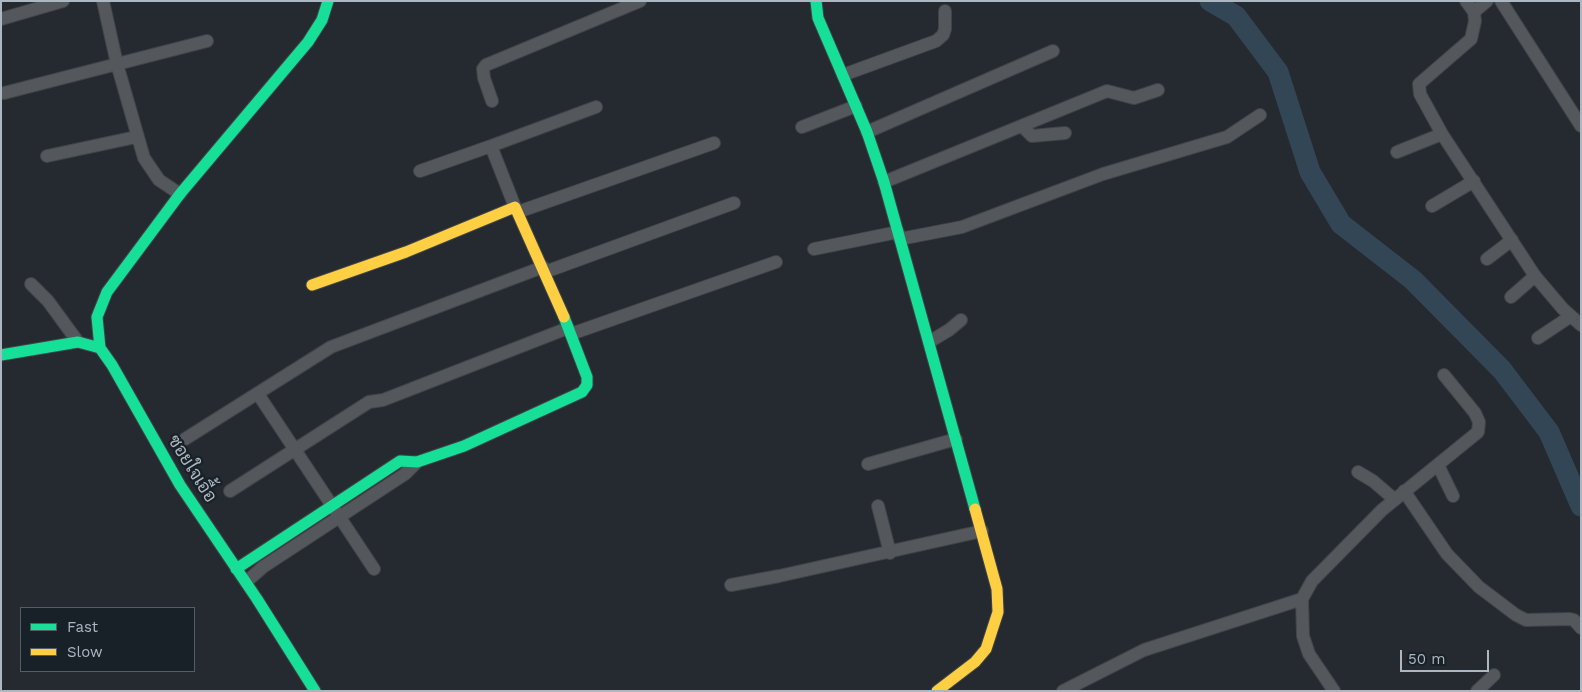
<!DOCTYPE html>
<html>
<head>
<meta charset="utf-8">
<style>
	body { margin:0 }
	#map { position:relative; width:1582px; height:692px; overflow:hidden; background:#242a2f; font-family:"Work Sans",sans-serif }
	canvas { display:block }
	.frame { position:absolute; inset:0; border:2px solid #adb7c1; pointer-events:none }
	.legend { position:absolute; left:20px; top:607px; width:175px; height:65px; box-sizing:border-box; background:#192128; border:1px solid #545d65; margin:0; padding:6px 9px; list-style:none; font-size:15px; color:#adb7c1 }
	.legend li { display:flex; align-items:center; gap:10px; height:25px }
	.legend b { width:25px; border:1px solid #545d65 }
	.scale { position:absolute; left:1400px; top:650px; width:89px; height:22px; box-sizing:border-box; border:2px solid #adb7c1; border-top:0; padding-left:6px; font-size:15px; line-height:18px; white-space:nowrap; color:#adb7c1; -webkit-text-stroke:4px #192128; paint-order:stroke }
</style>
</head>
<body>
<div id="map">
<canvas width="1582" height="692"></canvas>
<div class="frame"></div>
<ul class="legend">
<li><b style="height:6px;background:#16e098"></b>Fast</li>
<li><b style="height:6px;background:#ffcf43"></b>Slow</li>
</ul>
<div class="scale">50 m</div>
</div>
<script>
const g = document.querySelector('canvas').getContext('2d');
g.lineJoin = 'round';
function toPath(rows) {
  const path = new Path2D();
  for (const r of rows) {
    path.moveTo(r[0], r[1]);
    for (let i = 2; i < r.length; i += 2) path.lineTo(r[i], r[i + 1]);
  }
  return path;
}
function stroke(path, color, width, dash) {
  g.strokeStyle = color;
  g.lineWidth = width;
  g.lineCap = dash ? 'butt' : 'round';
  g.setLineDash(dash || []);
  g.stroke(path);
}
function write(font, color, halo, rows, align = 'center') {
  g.font = font + ' "Work Sans",Sarabun,sans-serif';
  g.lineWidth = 4.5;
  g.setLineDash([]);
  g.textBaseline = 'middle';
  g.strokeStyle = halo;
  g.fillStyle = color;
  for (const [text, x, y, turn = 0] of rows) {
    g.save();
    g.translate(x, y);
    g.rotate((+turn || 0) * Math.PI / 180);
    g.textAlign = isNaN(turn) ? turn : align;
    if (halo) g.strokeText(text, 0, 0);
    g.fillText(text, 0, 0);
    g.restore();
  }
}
stroke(toPath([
	[1210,1,1236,16,1278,72,1310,172,1341,224,1413,280,1502,370,1549,432,1581,506]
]), '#334655', 21);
const street = toPath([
	[103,1,117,64,144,158,159,180,180,194],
	[1466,1,1474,12,1475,21,1471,39,1419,84,1420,94,1442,134,1535,276,1563,309,1581,325],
	[1501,1,1581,126],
	[1474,12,1487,1],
	[1,19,63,1],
	[843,75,936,41,943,35,945,29,945,11],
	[4,93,207,41],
	[492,101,484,78,483,69,486,65,640,1],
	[1022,126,1032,136,1065,133],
	[802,127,856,106],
	[867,132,1053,51],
	[1397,152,1442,134],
	[47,156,136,137],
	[420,171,491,146],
	[884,182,1107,91,1134,98,1158,90],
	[1432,206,1474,181],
	[515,207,491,146,596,107],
	[518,212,714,143],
	[900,239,962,227,1103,174,1227,137,1260,115],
	[814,249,898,232],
	[1487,259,1512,240],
	[545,272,734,203],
	[31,284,48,301,78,342],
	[1511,297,1535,276],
	[571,334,776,262],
	[1538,338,1571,316],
	[929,342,949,330,961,320],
	[258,394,374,569],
	[185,439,331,347,543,267],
	[868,464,956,439],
	[1438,465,1453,496],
	[1358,472,1373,481,1394,499],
	[230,491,369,402,383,400,568,328],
	[1404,491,1447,554,1479,587,1516,615,1526,620,1570,619,1574,620,1581,628],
	[878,506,890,553],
	[246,582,263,567,405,474,417,462],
	[731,585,779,576,982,531],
	[1063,691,1144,650,1302,599],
	[1334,691,1309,654,1303,636,1302,599,1312,581,1382,510,1478,432,1479,422,1475,413,1444,375],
	[1477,691,1494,675]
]);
const fast = toPath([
	[816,1,818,18,867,132,884,182,975,509],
	[100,348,97,317,107,292,180,194,308,42,322,20,328,1],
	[1,355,78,342,100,348,112,365,180,485,257,599,315,691],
	[236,569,400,461,417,462,464,446,582,392,587,385,587,377,564,317]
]);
const slow = toPath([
	[312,285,406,252,515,207,564,317],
	[937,691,975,662,986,649,998,612,997,589,975,509]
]);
stroke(street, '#404448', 14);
stroke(fast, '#404448', 13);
stroke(slow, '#404448', 13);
stroke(street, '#54585d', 12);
stroke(fast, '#16e098', 11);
stroke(slow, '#ffcf43', 11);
write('18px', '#adb7c1', '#192128', [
	["ซอยใจเอื้อ",192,469,58]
]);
</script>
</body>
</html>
